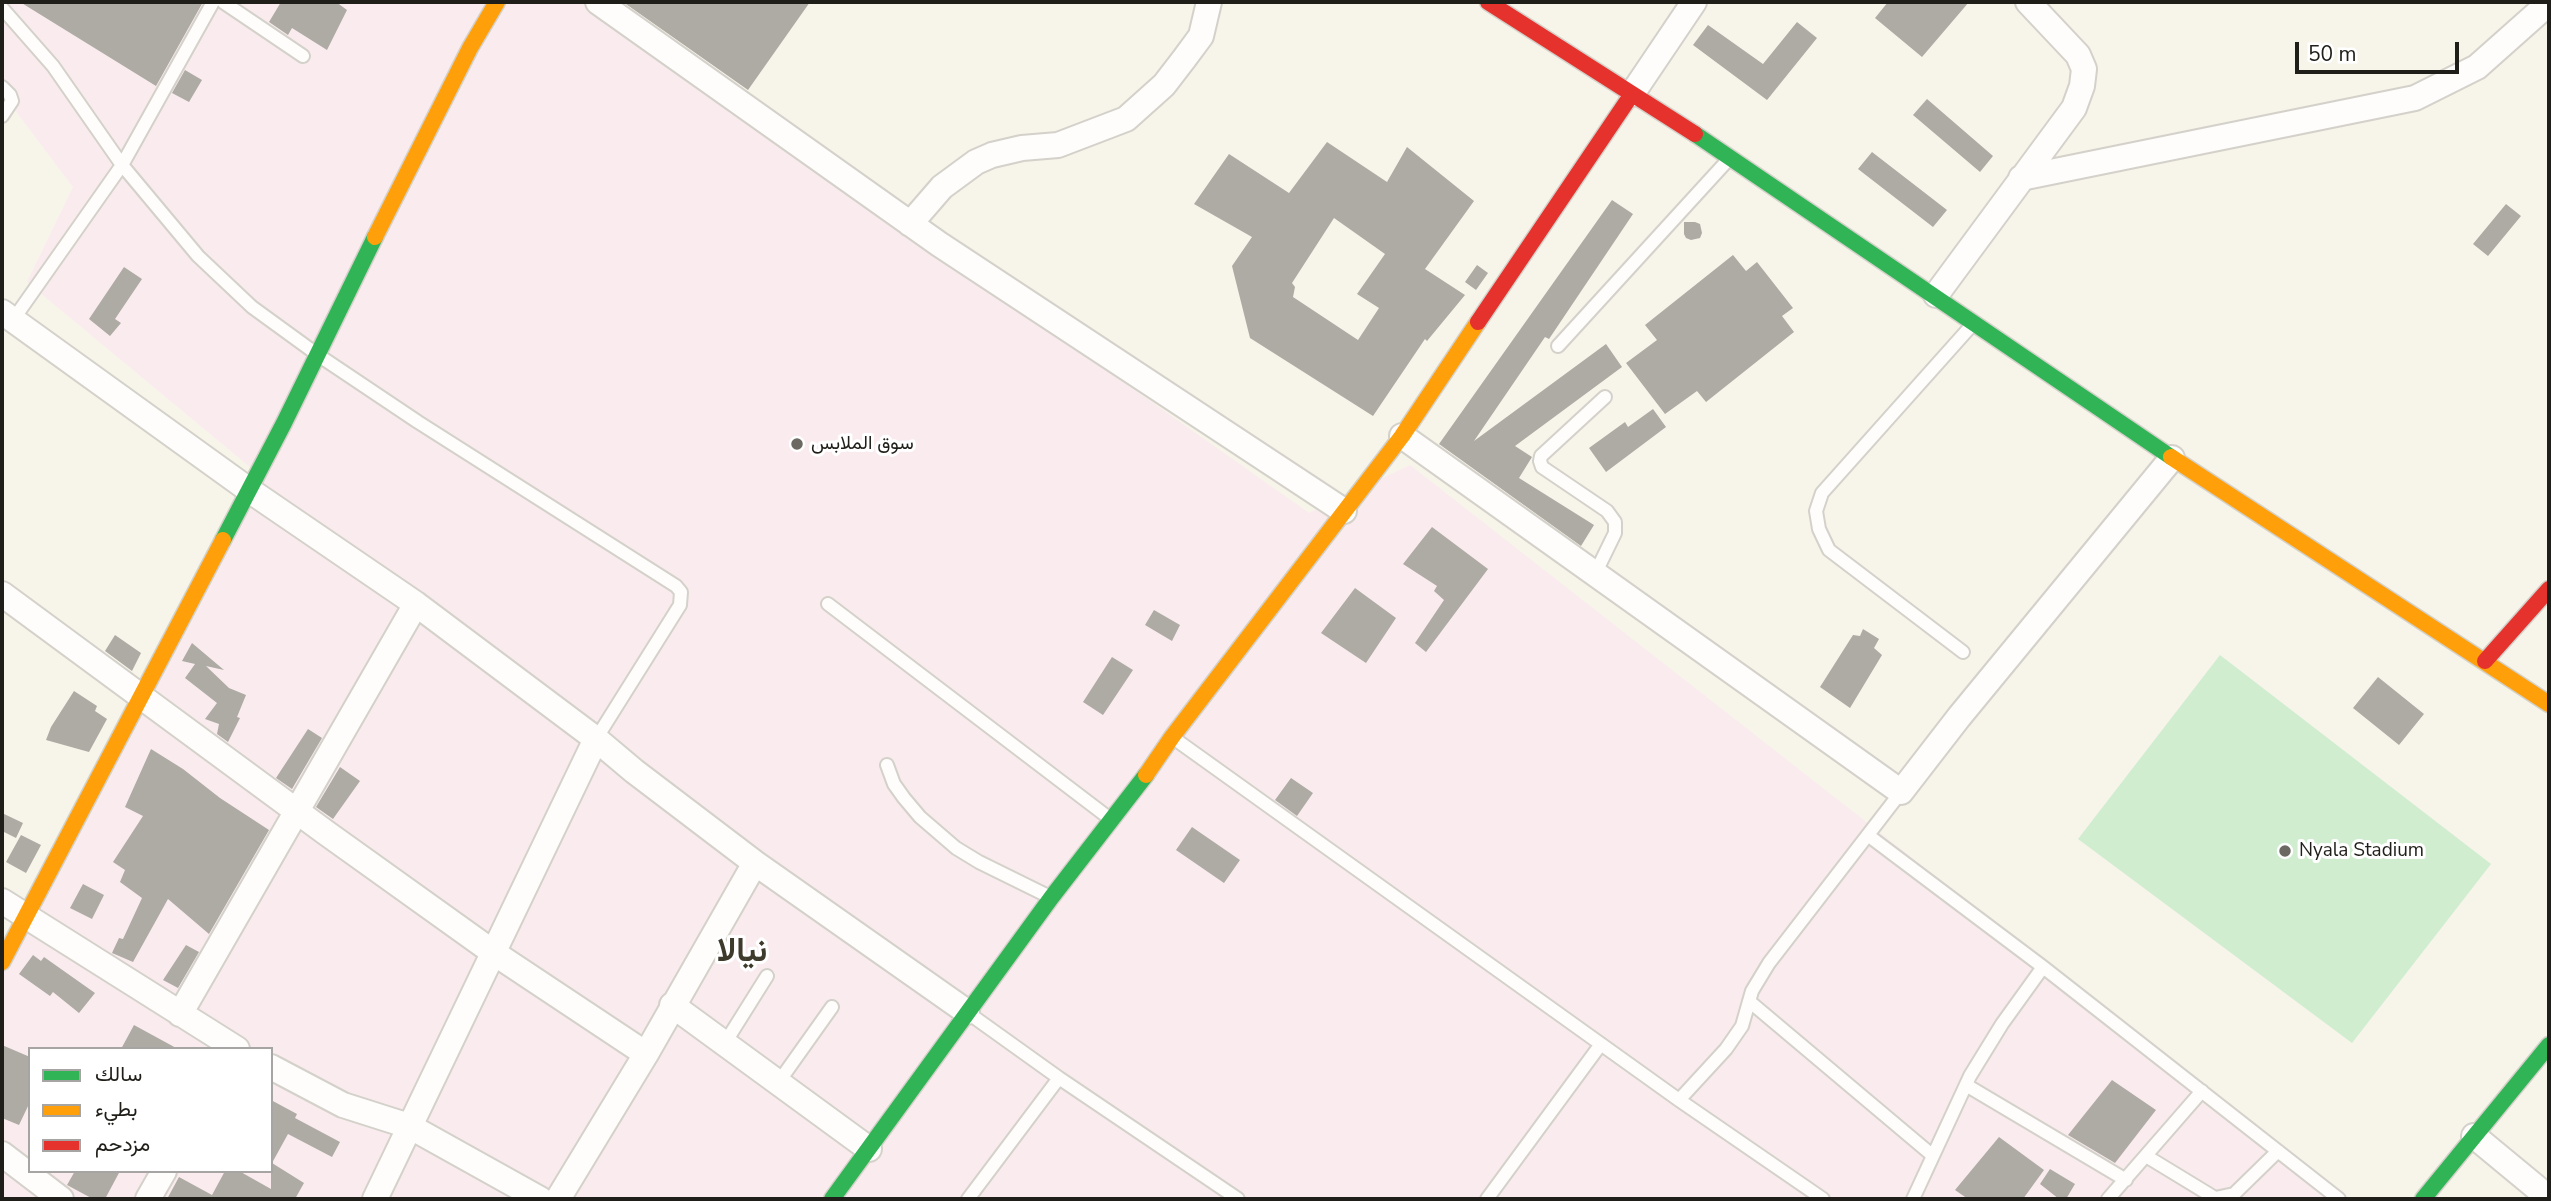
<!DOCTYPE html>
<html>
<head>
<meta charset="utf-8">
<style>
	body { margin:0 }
	#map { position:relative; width:2551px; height:1201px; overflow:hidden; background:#f7f4ea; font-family:"Nunito Sans",Vazirmatn,sans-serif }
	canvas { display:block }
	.frame { position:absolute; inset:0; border:4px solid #201e18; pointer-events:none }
	.legend { position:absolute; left:28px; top:1047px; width:245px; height:126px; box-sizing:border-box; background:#fff; border:2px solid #a6a5a3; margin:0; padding:9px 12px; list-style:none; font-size:21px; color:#201e18 }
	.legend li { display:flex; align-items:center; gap:14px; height:35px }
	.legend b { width:35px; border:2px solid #a6a5a3 }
	.scale { position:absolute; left:2295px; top:42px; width:164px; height:32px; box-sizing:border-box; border:4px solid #201e18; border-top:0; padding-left:9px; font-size:21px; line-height:24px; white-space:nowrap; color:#201e18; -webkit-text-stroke:5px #fff; paint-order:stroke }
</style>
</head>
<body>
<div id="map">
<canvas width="2551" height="1201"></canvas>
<div class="frame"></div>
<ul class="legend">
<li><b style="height:9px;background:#30b455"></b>سالك</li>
<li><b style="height:9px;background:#ff9f0a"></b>بطيء</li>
<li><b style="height:9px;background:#e5322d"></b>مزدحم</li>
</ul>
<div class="scale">50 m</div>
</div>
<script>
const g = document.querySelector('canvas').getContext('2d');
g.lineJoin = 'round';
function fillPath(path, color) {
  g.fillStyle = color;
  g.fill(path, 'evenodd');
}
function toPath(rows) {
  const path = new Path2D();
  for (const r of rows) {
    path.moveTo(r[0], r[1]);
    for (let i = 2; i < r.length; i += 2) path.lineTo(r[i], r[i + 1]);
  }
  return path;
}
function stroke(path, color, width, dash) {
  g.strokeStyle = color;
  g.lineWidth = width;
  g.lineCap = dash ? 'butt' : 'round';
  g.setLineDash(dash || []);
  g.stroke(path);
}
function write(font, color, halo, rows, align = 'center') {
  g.font = font + ' "Nunito Sans",Vazirmatn,sans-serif';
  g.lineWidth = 6;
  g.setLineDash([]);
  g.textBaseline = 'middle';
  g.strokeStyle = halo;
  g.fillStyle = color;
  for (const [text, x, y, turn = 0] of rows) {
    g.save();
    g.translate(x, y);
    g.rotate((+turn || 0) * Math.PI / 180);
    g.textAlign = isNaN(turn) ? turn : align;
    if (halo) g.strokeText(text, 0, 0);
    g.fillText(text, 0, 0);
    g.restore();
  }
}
fillPath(toPath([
	[2,2,585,2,1309,513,1410,465,2348,1199,2,1199,2,953,262,477,27,282,73,187,2,93],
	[30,1049,271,1049,271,1171,30,1171]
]), '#faecee');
fillPath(toPath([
	[2220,655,2491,864,2352,1043,2078,839]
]), '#d0edd0');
fillPath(toPath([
	[20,2,203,2,156,86],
	[281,2,336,2,347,10,327,50,292,28,288,35,269,22],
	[623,2,810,2,748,90],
	[1888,2,1969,2,1922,57,1875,18],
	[1797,22,1817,38,1767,100,1693,45,1708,25,1763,64],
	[185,70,202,80,189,102,172,93],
	[1927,99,1993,156,1980,172,1913,115],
	[1327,142,1387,182,1407,147,1474,201,1425,269,1465,295,1427,341,1425,339,1373,416,1250,338,1232,266,1252,237,1194,204,1229,154,1289,193],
	[1334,218,1385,254,1357,294,1379,308,1358,340,1293,297,1295,287,1292,283],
	[1872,152,1947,210,1933,227,1858,169],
	[1612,200,1633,214,1549,339,1545,337,1474,441,1606,344,1622,367,1515,446,1532,457,1519,478,1594,525,1581,546,1439,444],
	[2506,204,2521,216,2488,256,2473,244],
	[1684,222,1695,222,1700,224,1702,233,1700,238,1691,240,1686,238,1684,234],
	[1733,255,1746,271,1757,262,1793,308,1782,316,1794,332,1706,402,1697,391,1665,414,1626,363,1657,340,1645,325],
	[1477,265,1488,273,1476,290,1465,282],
	[124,267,142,279,115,319,121,323,110,336,89,319],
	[1653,409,1666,427,1606,472,1589,448,1625,422,1628,427],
	[1432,527,1488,569,1426,652,1415,643,1444,600,1434,591,1437,586,1403,564],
	[1355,588,1396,618,1366,663,1321,633],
	[1154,610,1180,625,1172,641,1145,625],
	[1863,629,1879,639,1874,648,1882,655,1850,708,1820,687,1853,635,1860,636],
	[115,635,141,653,132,671,105,651],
	[192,643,224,670,206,666,229,688,246,695,237,717,240,718,228,742,217,734,219,724,205,719,217,703,185,678,195,664,182,661],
	[1112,657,1133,670,1103,715,1083,702],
	[2378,677,2424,714,2399,745,2353,708],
	[74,691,97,706,95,711,107,719,89,752,46,740,51,727],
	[308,729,322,738,292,789,276,778],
	[151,749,183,769,220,798,269,830,209,934,168,899,133,962,112,953,119,938,123,939,142,898,120,882,125,870,113,862,143,816,125,807],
	[340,767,360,781,333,819,316,807],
	[1291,778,1313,793,1297,816,1275,800],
	[2,813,23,823,16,838,2,831],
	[1192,827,1240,860,1224,883,1176,850],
	[21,835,41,845,26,873,6,862],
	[83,884,104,895,92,919,70,908],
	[186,945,199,952,178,988,163,980],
	[33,955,41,961,44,957,95,993,79,1013,53,992,50,996,19,974],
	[134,1025,178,1049,121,1049],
	[2,1045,30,1057,30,1102,19,1125,2,1118],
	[2112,1080,2156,1110,2115,1163,2068,1135],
	[271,1100,297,1114,295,1118,340,1142,332,1157,288,1134,272,1163,304,1183,295,1199,167,1199,179,1177,212,1195,225,1171,239,1171,271,1189],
	[1999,1137,2044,1170,2023,1199,1968,1199,1955,1190],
	[2050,1169,2075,1184,2066,1199,2059,1199,2040,1184],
	[75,1171,120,1171,105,1199,93,1199,67,1185]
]), '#adaba4');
const lane = toPath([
	[223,2,303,56],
	[2,8,53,66,122,165,198,256,252,307,318,355,418,422,676,586,681,592,680,605,596,739],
	[2,87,10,95,12,101,2,116],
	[13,320,122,165,213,2],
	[1558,346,1728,160],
	[1595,574,1615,533,1615,522,1607,511,1542,467,1540,461,1541,456,1605,397],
	[828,604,1109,818],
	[1963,652,1829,550,1819,529,1816,511,1822,493,1972,325],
	[1172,737,1679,1100,1823,1199],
	[887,765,894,784,904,798,920,817,956,848,979,862,1048,896],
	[1869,836,2043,967,2339,1199],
	[1749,1001,1932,1155],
	[971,1015,1059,1078,1238,1199],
	[725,1043,767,976],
	[778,1083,832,1007],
	[1966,1085,2126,1180],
	[1679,1100,1726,1049,1742,1026,1752,991,1769,963,1901,792],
	[2146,1156,2215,1198,2234,1194,2278,1151],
	[968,1199,1059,1078],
	[1487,1199,1601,1044],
	[1913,1199,1970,1076,2002,1024,2043,967],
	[2108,1199,2202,1091]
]);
const street = toPath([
	[598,2,939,244,1344,511],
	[1632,94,1694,2],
	[2021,178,2415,98,2477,67,2549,3],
	[910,224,942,187,976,162,992,155,1022,148,1058,145,1126,119,1164,85,1184,59,1201,36,1209,2],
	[1936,295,2074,108,2082,86,2084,69,2078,55,2028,2],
	[2,312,249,490,416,604,596,739,634,771,755,863,967,1012],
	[1402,436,1901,792,1959,717,2172,458],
	[2,594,325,832,494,953,646,1054],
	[2,901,237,1049],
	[672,1005,869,1149],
	[180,1014,416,604],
	[271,1067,343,1105,409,1126,540,1199],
	[2474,1136,2549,1198],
	[2,1154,61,1199],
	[148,1199,164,1171],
	[375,1199,596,739],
	[558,1199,646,1054,755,863]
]);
const fast = toPath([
	[1695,134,2171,457],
	[223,540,284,423,375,237],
	[832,1199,1051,898,1146,775],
	[2423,1199,2549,1045]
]);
const slow = toPath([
	[375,237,470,48,497,2],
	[2171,457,2549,704],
	[1146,775,1172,737,1402,436,1478,322],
	[2,962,223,540]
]);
const jam = toPath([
	[1488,2,1695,134],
	[1478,322,1632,94],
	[2485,661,2549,589]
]);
stroke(lane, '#d3d1c9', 16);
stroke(street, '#d3d1c9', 28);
stroke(fast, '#d3d1c9', 19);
stroke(slow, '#d3d1c9', 19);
stroke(jam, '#d3d1c9', 19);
stroke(lane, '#fefdfc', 12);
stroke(street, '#fefdfc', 24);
stroke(fast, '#30b455', 16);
stroke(slow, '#ff9f0a', 16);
stroke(jam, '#e5322d', 16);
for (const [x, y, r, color] of [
	[797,444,7,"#6b6962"],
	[2285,851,7,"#6b6962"]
]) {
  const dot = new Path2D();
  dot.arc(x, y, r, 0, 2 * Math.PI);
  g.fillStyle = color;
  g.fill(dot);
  stroke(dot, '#fff', 2.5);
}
write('19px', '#201e18', '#fff', [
	["سوق الملابس",811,444],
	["Nyala Stadium",2299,851]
], 'left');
write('bold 33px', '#3e3a2c', '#fff', [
	["نيالا",742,953]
]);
</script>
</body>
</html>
